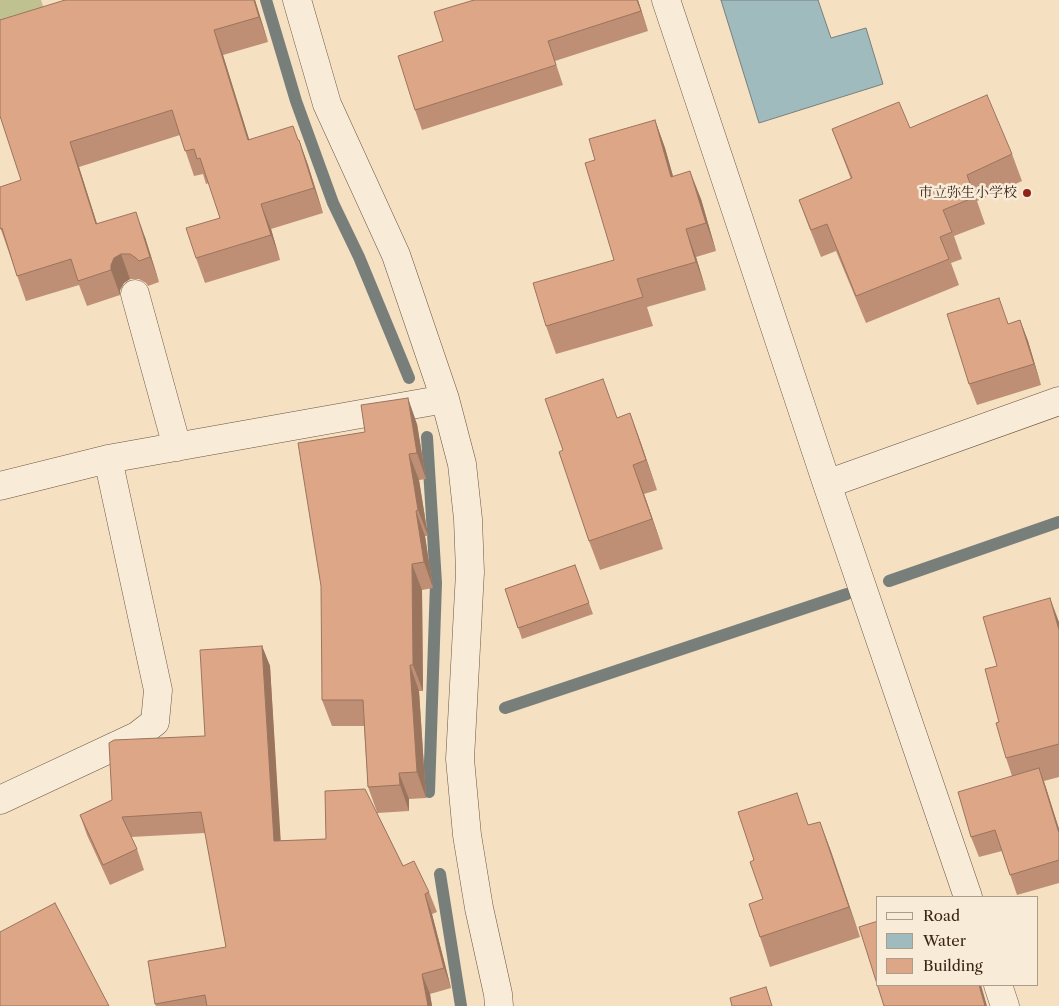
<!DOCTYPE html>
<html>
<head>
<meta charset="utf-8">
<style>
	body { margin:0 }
	#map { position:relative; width:1059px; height:1006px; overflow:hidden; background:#f5e0c2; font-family:"Libre Caslon Text",serif }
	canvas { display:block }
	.legend { position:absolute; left:876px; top:896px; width:162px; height:90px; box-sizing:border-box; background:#f8ebd7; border:1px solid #ac9c8b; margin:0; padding:6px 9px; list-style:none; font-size:15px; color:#3b2519 }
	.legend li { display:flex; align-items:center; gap:10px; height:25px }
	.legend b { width:25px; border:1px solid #ac9c8b }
</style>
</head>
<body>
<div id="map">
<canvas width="1059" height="1006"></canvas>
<ul class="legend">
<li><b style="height:6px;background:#f8ebd7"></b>Road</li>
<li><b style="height:14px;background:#a0bbbd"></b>Water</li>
<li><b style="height:14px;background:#dda687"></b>Building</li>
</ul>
</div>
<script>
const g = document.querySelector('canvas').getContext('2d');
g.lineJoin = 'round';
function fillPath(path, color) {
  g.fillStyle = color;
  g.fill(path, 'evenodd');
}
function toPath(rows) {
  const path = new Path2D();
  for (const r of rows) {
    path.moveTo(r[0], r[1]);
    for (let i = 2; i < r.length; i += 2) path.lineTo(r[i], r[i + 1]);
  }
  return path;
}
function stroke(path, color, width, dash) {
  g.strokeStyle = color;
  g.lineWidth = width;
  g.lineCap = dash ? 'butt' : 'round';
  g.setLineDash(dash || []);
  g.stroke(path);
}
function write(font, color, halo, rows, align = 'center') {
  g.font = font + ' "Libre Caslon Text","Noto Serif JP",serif';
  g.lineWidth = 5;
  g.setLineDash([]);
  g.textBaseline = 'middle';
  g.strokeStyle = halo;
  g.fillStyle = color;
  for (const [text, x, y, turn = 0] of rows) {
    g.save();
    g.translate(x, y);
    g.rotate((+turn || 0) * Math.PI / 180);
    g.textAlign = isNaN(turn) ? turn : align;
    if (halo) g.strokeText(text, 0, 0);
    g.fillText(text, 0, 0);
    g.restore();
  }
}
fillPath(toPath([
	[0,0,41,0,47,17,0,34]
]), '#bfc191');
const water = toPath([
	[721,0,818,0,831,38,866,28,883,84,759,123,721,0]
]);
fillPath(water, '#a0bbbd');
stroke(water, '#787f7b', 1);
stroke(toPath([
	[266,0,296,101,333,203,359,257,409,378],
	[427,437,436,583,429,792],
	[889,581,1059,522],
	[505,708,847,594],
	[440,874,461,1006]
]), '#787f7b', 12);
const minor = toPath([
	[297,0,327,104,396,255,445,399,462,464,468,519,470,572,460,759,467,835,479,908,498,994,499,1006],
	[666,0,827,484,968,897],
	[135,294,177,447],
	[827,484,1059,401],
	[0,486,108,459,445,399],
	[0,800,137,736,155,722,158,690,108,459],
	[998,985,1005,1006]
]);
stroke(minor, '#6a5443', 29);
stroke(minor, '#f8ebd7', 28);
fillPath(toPath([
	[65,0,255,0,268,42,223,55,249,139,299,140,308,165,323,213,271,229,280,260,205,283,196,258,220,218,209,183,206,184,203,174,194,176,180,135,79,167,97,224,145,237,159,282,148,286,146,283,139,279,130,279,124,283,120,290,120,295,87,306,79,285,26,301,0,227,21,180],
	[474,0,638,0,648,31,555,61,563,85,422,130,415,110,443,41],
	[655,120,665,148,673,176,701,199,716,251,696,257,706,290,647,307,653,326,556,354,546,326,614,260,595,160],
	[910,128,1012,154,1022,181,977,201,985,224,954,236,962,259,951,263,959,285,866,323,836,251,821,257,809,227,799,200,851,179,832,129],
	[1020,320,1028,341,1041,385,977,405,969,384,1009,324],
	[630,413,657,490,644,494,663,549,600,570,589,541,563,450,617,418],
	[417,424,426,479,419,480,428,536,425,536,433,588,422,590,423,691,419,691,426,798,409,799,409,811,377,813,403,866,429,892,437,912,432,914,451,988,430,994,432,1006,156,1006,155,1004,226,947,205,833,131,837,137,849,144,870,110,885,87,835,80,815,112,800,205,736,262,646,270,666,280,841,326,839,377,812,368,787,364,726,332,726,322,700],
	[575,565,593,614,522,639,505,589],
	[1059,622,1059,777,1044,781,1059,829,1059,883,1017,895,1002,851,979,857,971,837,1012,776,1006,758,999,722,997,666],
	[820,822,860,937,770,967,760,937,763,899,754,860,808,825]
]), '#be8f74');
fillPath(toPath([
	[254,0,255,0,268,42,259,17],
	[637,0,638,0,648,31,641,11],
	[214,30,223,55,257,165,248,140],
	[655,120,665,148,681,205,671,177],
	[299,140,308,165,323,213,314,188],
	[70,142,79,167,105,249,96,224],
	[690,171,701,199,716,251,706,223],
	[261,204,271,229,280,260,271,235],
	[136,212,145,237,159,282,150,257],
	[686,229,696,257,706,290,696,262],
	[121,254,130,279,124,283,120,290,120,295,111,270,111,265,114,258],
	[1020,320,1028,341,1041,385,1034,364],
	[408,398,417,424,426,479,417,453],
	[630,413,641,443,657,490,646,460],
	[409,454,419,480,428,536,418,510],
	[633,465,644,494,663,549,652,519],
	[416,511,425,536,433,588,424,562],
	[412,564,422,590,423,691,413,665],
	[1050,598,1059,622,1059,630],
	[262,646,270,666,282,861,274,841],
	[410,665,419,691,426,798,417,772],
	[1039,768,1046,788,1059,829,1059,833],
	[399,773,409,799,409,811,400,785],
	[820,822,831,851,860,937,849,907],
	[425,894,432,914,451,988,444,968],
	[422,974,430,994,432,1006,428,1006],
	[979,985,981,985,987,1006,985,1006]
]), '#9b745e');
const building = toPath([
	[65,0,254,0,259,17,214,30,248,140,293,126,298,140,299,140,314,188,261,204,271,235,196,258,186,228,220,218,200,158,197,159,194,149,185,151,172,110,70,142,96,224,136,212,150,257,139,261,136,258,130,254,121,254,114,258,111,265,111,270,78,281,71,259,17,276,2,228,0,229,0,187,21,180,0,116,0,20,65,0],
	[474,0,637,0,641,11,548,41,556,65,415,110,398,56,443,41,434,12,474,0],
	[987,95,1012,154,967,175,975,197,943,210,952,232,940,237,949,259,856,296,827,224,811,230,799,200,852,178,832,129,899,102,910,128,987,95],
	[655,120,671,177,690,171,706,223,686,229,696,262,637,279,643,297,546,326,533,283,614,260,585,163,595,160,589,139,655,120],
	[999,298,1008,324,1020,320,1034,364,969,384,947,314,999,298],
	[603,379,617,418,630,413,646,460,633,465,652,519,589,541,559,452,563,450,545,399,603,379],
	[408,398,417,453,409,454,418,510,416,511,424,562,412,564,413,665,410,665,417,772,399,773,400,785,368,787,363,700,322,700,321,586,298,443,365,432,361,405,408,398],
	[575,565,589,603,518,628,505,589,575,565],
	[1050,598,1059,630,1059,744,1006,758,996,723,999,722,985,669,997,666,983,617,1050,598],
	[262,646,274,841,326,839,325,791,365,789,403,866,414,861,429,892,425,894,444,968,422,974,428,1006,207,1006,205,995,155,1004,148,961,226,947,201,812,122,817,137,849,103,865,80,815,112,800,109,743,114,740,205,736,200,650,262,646],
	[1039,768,1059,833,1059,860,1010,875,995,830,971,837,958,792,1039,768],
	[797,793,808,825,820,822,849,907,760,937,749,904,763,899,750,862,754,860,738,812,797,793],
	[55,903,109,1006,0,1006,0,932,55,903],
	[878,921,878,985,979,985,985,1006,884,1006,859,927,878,921],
	[766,987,772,1006,732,1006,730,998,766,987]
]);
fillPath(building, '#dda687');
stroke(building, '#9b745e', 1);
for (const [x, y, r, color] of [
	[1027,193,5,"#8f2418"]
]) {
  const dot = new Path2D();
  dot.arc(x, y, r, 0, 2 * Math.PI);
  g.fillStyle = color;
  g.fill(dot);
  stroke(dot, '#f8ebd7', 2);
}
write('14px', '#3b2519', '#f8ebd7', [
	["市立弥生小学校",1017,193]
], 'right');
</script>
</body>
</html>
